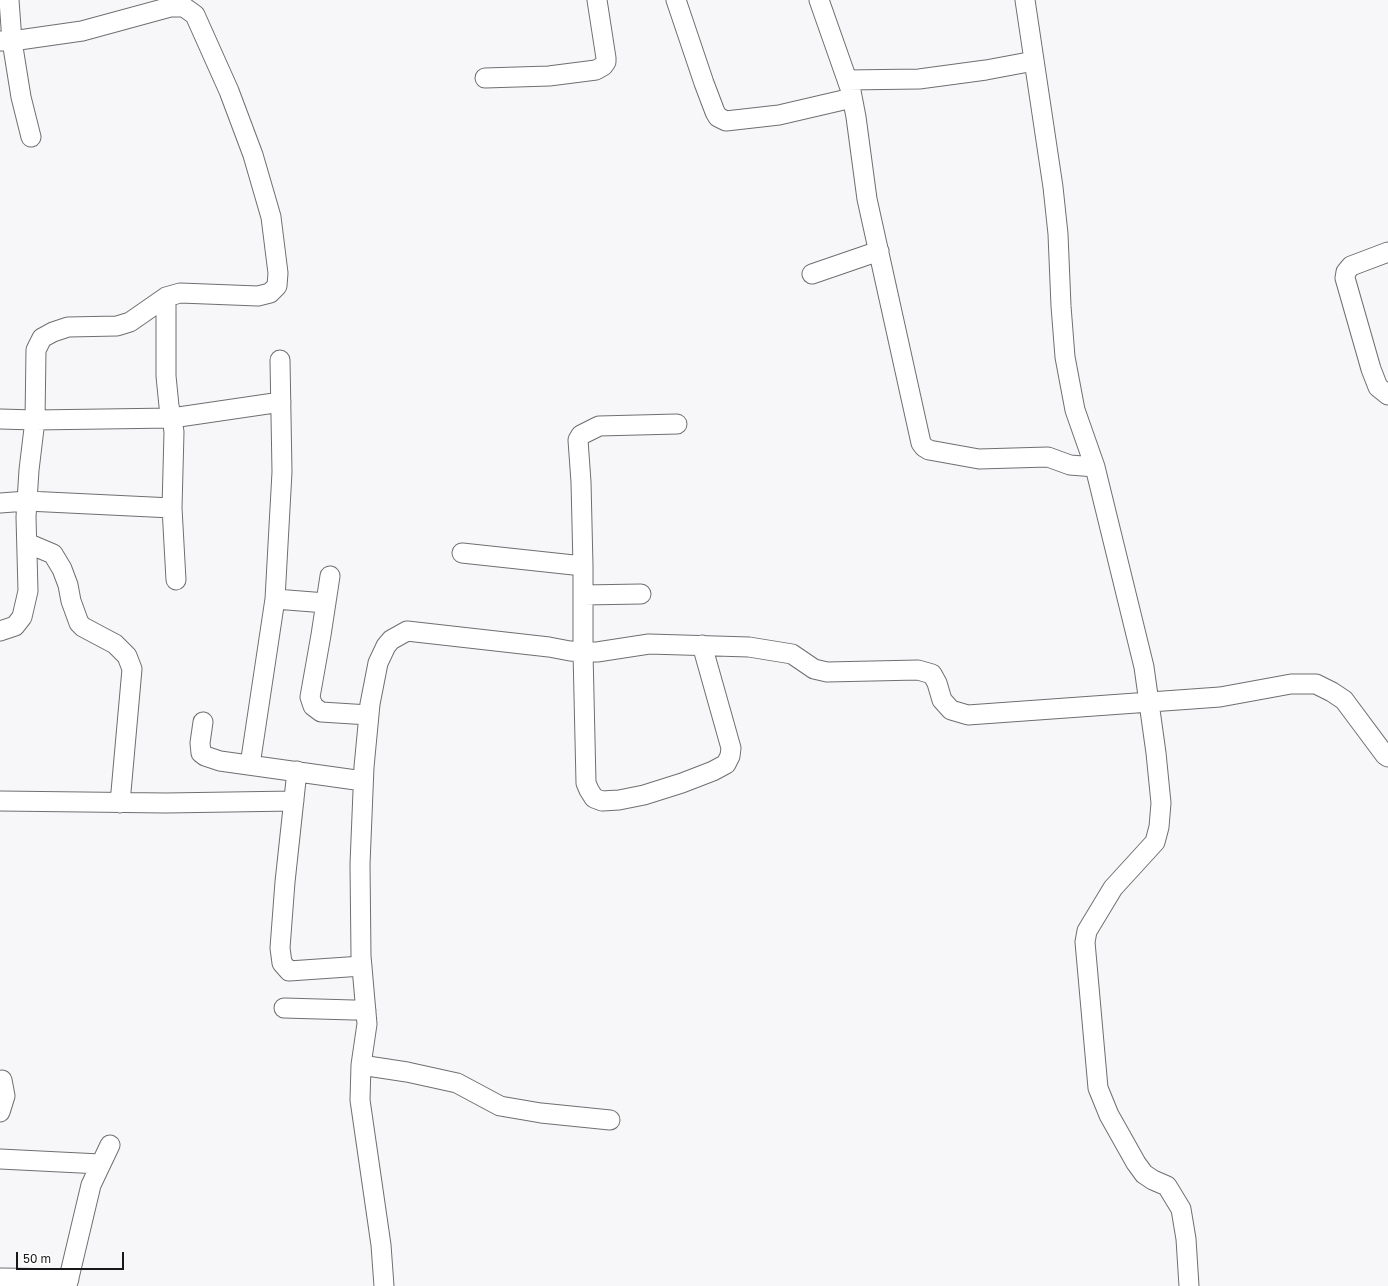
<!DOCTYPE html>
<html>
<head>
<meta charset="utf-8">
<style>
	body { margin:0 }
	#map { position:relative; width:1388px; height:1286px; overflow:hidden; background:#f7f7fa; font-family:"Golos Text",sans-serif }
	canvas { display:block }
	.scale { position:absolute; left:16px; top:1252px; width:108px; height:18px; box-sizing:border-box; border:2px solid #181819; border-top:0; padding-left:5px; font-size:12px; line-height:14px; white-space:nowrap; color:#181819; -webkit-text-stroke:3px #fff; paint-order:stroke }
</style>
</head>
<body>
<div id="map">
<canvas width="1388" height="1286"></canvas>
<div class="scale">50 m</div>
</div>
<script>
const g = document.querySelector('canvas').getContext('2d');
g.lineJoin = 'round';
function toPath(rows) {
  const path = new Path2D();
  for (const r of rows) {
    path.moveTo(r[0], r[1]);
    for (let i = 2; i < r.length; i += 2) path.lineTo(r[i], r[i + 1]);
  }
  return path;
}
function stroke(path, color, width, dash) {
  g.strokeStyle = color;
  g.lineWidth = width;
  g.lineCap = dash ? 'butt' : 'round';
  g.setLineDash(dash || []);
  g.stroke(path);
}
const minor = toPath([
	[9,0,12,41,21,97,31,137],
	[676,0,704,83,715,112,718,117,726,121,779,115,852,98],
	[819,0,851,91,856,117,867,199,921,443,924,447,929,450,979,459,1048,457,1070,465,1095,467],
	[1025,0,1053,187,1058,234,1061,306,1065,357,1075,410,1095,467,1144,667,1156,753,1161,803,1159,827,1155,842,1113,888,1087,931,1085,942,1098,1088,1109,1115,1136,1163,1144,1174,1153,1180,1167,1186,1181,1209,1186,1239,1189,1286],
	[0,41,12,41,82,31,170,7,184,7,195,15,229,91,253,155,271,217,278,273,277,286,270,293,258,296,180,293,166,297,130,322,117,326,68,327,53,332,42,338,36,350,35,420,29,470,26,517,28,591,22,617,15,626,0,631],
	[485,78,549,76,596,70,603,66,606,62,606,58,597,0],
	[847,80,919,79,986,70,1034,61],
	[1388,252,1351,266,1346,272,1345,278,1371,369,1378,387,1388,395],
	[812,274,879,251],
	[166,297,166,376,169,406,172,418,281,402],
	[0,419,35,420,172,418,174,432,172,508,176,580],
	[677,424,599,426,581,435,578,440,581,482,583,566,583,652,586,783,589,790,594,798,602,801,619,800,644,795,682,783,713,771,726,764,730,756,731,748,702,645],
	[0,503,27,501,172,508],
	[27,543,53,554,62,569,68,585,71,601,79,623,83,627,115,644,127,656,132,669,120,803],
	[462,553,583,566],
	[330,576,321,635,310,697,313,706,321,712,369,715],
	[583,595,641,594],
	[275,599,326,603],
	[203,722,200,743,201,753,205,756,220,761,363,781],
	[250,765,275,599,282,472,280,360],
	[297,771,285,882,280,948,282,963,289,971,362,966],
	[0,801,166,803,294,801],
	[284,1008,353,1010,366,1010],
	[361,1065,407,1072,457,1083,500,1106,541,1113,610,1120],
	[0,1112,5,1096,2,1080],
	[0,1159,100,1164],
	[0,1278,69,1279],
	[67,1286,91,1185,110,1145],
	[384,1286,381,1245,360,1100,361,1065,367,1024,361,956,360,864,364,767,370,704,378,663,386,646,391,640,407,631,549,647,570,651,583,652,597,652,649,644,749,647,792,654,814,669,827,672,918,670,932,674,937,683,942,700,951,710,968,715,1220,697,1291,684,1316,684,1332,692,1344,700,1385,755,1388,757]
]);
stroke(minor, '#6f6f71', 21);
stroke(minor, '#fff', 19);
</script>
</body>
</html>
